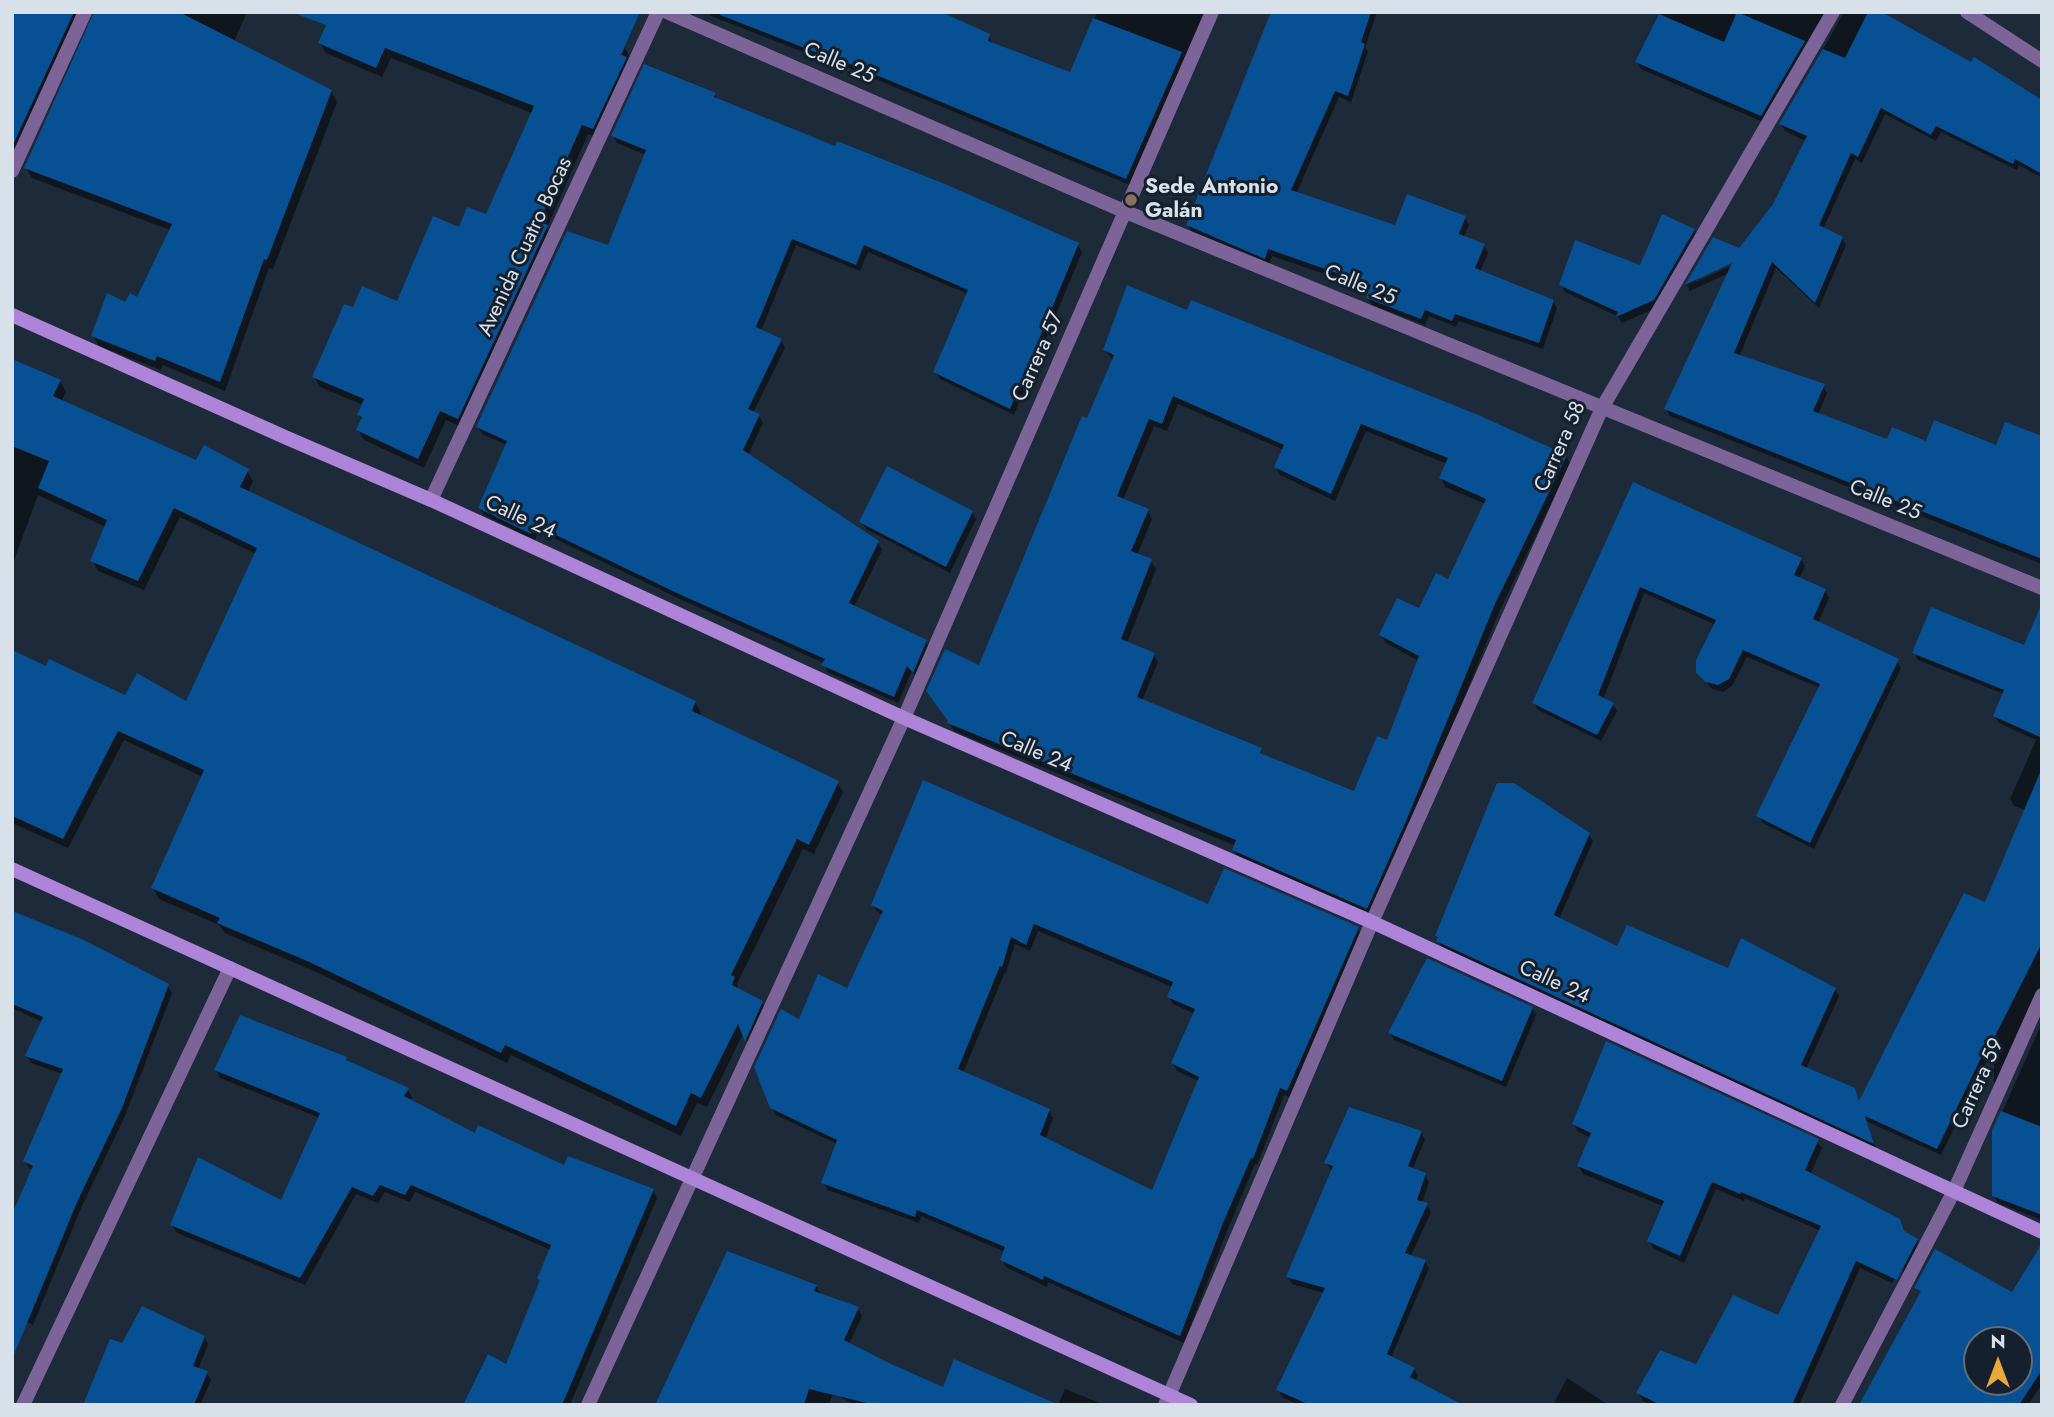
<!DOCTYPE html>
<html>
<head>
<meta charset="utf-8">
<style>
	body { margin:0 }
	#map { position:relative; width:2054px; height:1417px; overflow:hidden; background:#1d2a39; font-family:Jost,sans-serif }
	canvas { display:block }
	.frame { position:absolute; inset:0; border:14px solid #d8e0ea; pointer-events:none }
	.north { position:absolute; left:1963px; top:1326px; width:70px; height:70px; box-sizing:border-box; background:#14202e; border:2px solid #626d79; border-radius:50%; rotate:0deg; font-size:19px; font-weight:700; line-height:28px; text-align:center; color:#d8e0ea }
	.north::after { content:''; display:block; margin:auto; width:24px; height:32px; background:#eba939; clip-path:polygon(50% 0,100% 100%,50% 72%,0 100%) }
</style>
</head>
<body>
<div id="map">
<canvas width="2054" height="1417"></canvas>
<div class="frame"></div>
<div class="north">N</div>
</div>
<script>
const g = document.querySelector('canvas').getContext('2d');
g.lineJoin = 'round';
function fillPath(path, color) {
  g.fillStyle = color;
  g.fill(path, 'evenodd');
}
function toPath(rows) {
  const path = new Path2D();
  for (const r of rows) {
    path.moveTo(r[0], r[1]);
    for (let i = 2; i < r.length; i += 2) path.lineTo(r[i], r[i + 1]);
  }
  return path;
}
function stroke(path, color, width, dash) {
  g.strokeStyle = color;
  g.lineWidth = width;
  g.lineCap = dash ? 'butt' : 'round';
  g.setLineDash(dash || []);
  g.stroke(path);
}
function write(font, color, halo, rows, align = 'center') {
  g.font = font + ' Jost,sans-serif';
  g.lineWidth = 6;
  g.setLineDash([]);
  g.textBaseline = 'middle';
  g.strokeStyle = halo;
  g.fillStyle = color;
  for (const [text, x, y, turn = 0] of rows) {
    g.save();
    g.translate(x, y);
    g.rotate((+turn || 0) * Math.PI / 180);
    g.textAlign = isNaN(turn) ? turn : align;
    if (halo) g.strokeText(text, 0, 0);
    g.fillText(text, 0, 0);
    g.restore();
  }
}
fillPath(toPath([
	[12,12,247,12,234,42,331,91,337,102,273,269,269,268,225,391,163,365,161,370,99,346,93,336,125,304,138,299,170,230,32,178,26,168,95,13,86,14,12,169],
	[709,12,936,12,989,35,992,44,1071,74,1097,12,1206,12,1130,185,825,58,824,60,711,16],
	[1272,12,1377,12,1365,48,1368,52,1351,102,1339,97,1296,194,1396,227,1465,218,1469,225,1463,238,1484,246,1488,253,1480,272,1553,301,1557,308,1543,349,1459,321,1456,327,1429,316,1425,325,1372,305,1367,298,1371,290,1272,256,1269,265,1192,232,1188,225],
	[1662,12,1830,12,1765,123,1641,69,1637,62],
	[1844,12,1878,12,2042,101,2042,178,2019,165,2017,170,1941,132,1936,141,1885,114,1862,163,1855,159,1823,229,1842,238,1846,245,1819,308,1776,268,1739,357,1823,386,1827,393,1818,415,1888,442,1927,443,2042,473,2042,564,1670,416,1666,409,1729,273,1690,291,1687,285,1714,239,1740,250,1774,205,1806,141,1785,131,1781,124],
	[1739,258,1741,261,1696,282,1696,278],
	[320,43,624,47,630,57,599,139,588,134,547,227,553,237,464,428,446,420,424,468,364,440,358,430,362,420,359,415,363,405,320,387,314,377,354,310,398,303,460,229,487,216,532,113,391,58,382,77,326,53],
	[715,95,718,100,1078,245,1082,252,1014,415,940,379,935,372,968,294,868,252,860,271,796,245,761,331,781,340,785,348,753,413,759,416,763,423,748,455,878,542,882,550,854,607,926,642,930,649,917,678,912,671,898,703,827,672,824,663,684,601,539,531,535,540,484,515,480,508,507,445,482,434,478,427,609,247,646,155,617,143,613,136],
	[1694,230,1698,237,1658,307,1622,323,1617,316,1565,292,1561,285,1641,267],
	[1188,312,1566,456,1570,464,1499,612,1435,770,1372,916,1238,858,1234,850,1236,846,954,731,949,723,980,667,1113,360,1105,350],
	[1178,404,1284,450,1276,467,1280,475,1335,501,1366,431,1447,464,1441,478,1445,487,1486,504,1449,582,1420,610,1381,635,1386,643,1419,661,1388,743,1355,793,1264,757,1260,750,1142,701,1158,662,1153,654,1127,643,1156,569,1151,561,1137,555,1152,519,1148,511,1123,500,1154,426,1167,431],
	[12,361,60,381,66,392,61,402,197,462,247,471,253,481,248,493,695,702,701,713,699,717,837,782,843,792,814,854,803,849,737,984,739,991,762,1002,768,1013,751,1049,743,1034,707,1107,697,1103,681,1136,511,1055,507,1063,314,971,225,933,219,925,159,899,153,888,203,777,124,740,68,848,12,823,12,702,126,697,186,703,256,554,180,517,144,590,98,571,92,560,106,527,38,495,12,566],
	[1634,484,1801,559,1805,566,1799,579,1825,591,1829,598,1818,623,1897,661,1901,668,1814,849,1763,823,1758,816,1820,688,1747,657,1732,686,1723,692,1712,689,1698,672,1716,625,1644,593,1603,700,1612,704,1617,711,1601,741,1538,710,1534,703],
	[972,512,976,519,950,573,866,529,861,522],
	[1914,652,2042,653,2042,994,1997,1088,1994,1082,1994,1046,1941,1155,1866,1121,1876,1149,1442,948,1436,936,1588,834,1593,841,1559,919,1618,948,1835,989,1839,996,1806,1069,1854,1089,1860,1103,1986,905,2026,810,2014,806,2010,799,2036,740,1999,723,1995,716,2004,694,1918,660],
	[873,905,1209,907,1358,928,1362,936,1292,1098,1284,1095,1257,1165,1255,1164,1227,1231,1184,1343,1048,1282,1047,1287,1006,1267,1002,1260,1005,1252,921,1216,919,1223,828,1190,823,1182,837,1144,776,1115,771,1107,800,1021,848,990,883,915,877,912],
	[1038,931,1173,987,1169,997,1173,1004,1195,1014,1173,1063,1177,1071,1199,1081,1153,1193,1045,1140,1053,1118,1049,1111,963,1073,1005,972,1006,973,1015,944,1030,951],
	[12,912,167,985,172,993,125,1116,81,1208,33,1325,12,1315,12,1218,33,1170,29,1168,25,1161,63,1074,31,1063,27,1056,43,1022,12,1008],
	[1531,1008,1536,1015,1506,1087,1394,1040,1390,1033],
	[2042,1023,2042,1220,1998,1203,1994,1195,1994,1130],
	[346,1059,349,1064,407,1089,412,1097,410,1101,476,1135,565,1167,653,1190,657,1198,570,1405,466,1405,506,1366,541,1282,551,1250,415,1192,410,1202,385,1192,378,1203,356,1194,305,1285,177,1233,172,1225,282,1202,320,1118,220,1078,216,1070],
	[1574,1124,1817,1141,1822,1148,1810,1175,1898,1220,1905,1234,1917,1240,1921,1248,1907,1275,1901,1270,1892,1283,1860,1268,1799,1405,1651,1405,1643,1401,1638,1393,1697,1366,1779,1317,1821,1231,1745,1198,1744,1201,1716,1189,1684,1263,1654,1249,1649,1241,1663,1206,1583,1174,1579,1166,1590,1137,1578,1132],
	[1421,1132,1425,1140,1412,1170,1425,1175,1429,1182,1422,1203,1427,1205,1431,1212,1411,1256,1425,1261,1429,1268,1391,1358,1414,1369,1418,1376,1415,1381,1428,1405,1299,1405,1282,1397,1278,1390,1324,1293,1292,1284,1288,1277,1333,1171,1326,1163],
	[816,1286,820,1293,858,1309,862,1316,849,1344,943,1389,1055,1405,855,1405,833,1393,829,1405,657,1405],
	[2042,1293,2042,1384,2028,1405,1868,1405,2013,1295],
	[1977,1340,2019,1340,2019,1382,1977,1382],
	[204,1337,208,1344,198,1370,207,1373,211,1380,200,1405,85,1405,123,1345],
	[1567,1378,1609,1405,1553,1405],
	[1065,1389,1105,1405,1058,1405]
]), '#0007');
fillPath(toPath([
	[12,12,74,12,12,147],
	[94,12,179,12,332,90,267,260,264,259,220,382,157,356,155,361,91,336,107,293,125,302,130,293,137,297,172,224,24,168],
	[299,12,640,12,621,55,627,57,593,129,582,125,539,222,548,225,458,419,440,411,418,459,356,430,362,417,357,415,364,399,312,377,344,304,353,307,362,286,397,301,433,216,459,227,467,207,486,214,534,106,385,48,376,68,318,43,326,25,299,15],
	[721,12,941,12,990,34,988,41,1070,72,1093,18,1182,52,1126,179,821,52,820,54,720,15],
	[1271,12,1371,12,1361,42,1365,44,1348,96,1335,91,1291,190,1395,225,1407,194,1466,216,1459,234,1485,244,1475,268,1554,300,1539,343,1455,314,1452,321,1425,310,1421,319,1366,298,1371,285,1268,249,1265,259,1186,225],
	[1737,12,1805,41,1761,116,1635,62,1659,14,1724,42],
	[1868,12,1882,12,1971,62,1974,57,2042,100,2042,174,2015,159,2013,164,1936,126,1931,135,1881,108,1858,157,1851,153,1819,225,1843,237,1815,303,1772,262,1734,353,1825,384,1813,411,1887,439,1892,427,1926,441,1934,420,1996,445,2005,422,2042,436,2042,559,1664,409,1732,263,1685,285,1713,237,1739,248,1773,204,1807,136,1779,124,1823,49,1845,58],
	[644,64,716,93,714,97,835,146,837,141,945,184,1079,243,1010,409,933,372,968,290,864,245,856,265,792,239,756,327,782,339,748,409,760,414,743,450,879,541,849,603,927,640,913,673,907,666,894,697,821,665,825,659,679,594,535,525,531,534,478,508,507,441,476,427,567,231,608,245,646,150,611,136],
	[1662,214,1695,229,1654,300,1616,317,1618,312,1559,285,1575,240,1640,265],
	[1127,285,1187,310,1191,300,1476,414,1567,455,1495,604,1406,821,1367,909,1232,850,1236,840,947,723,948,721,926,691,945,649,979,665,1082,416,1087,418,1114,355,1103,350],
	[1173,396,1284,445,1274,467,1331,494,1361,424,1448,458,1439,478,1486,499,1448,579,1436,573,1419,608,1397,598,1379,635,1419,656,1387,740,1377,736,1354,791,1260,753,1262,748,1137,697,1155,653,1121,639,1152,559,1131,551,1149,509,1117,496,1149,419,1162,424],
	[12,359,61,380,53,396,196,460,204,445,249,469,240,487,696,701,692,711,839,781,809,845,797,839,731,975,735,977,732,985,763,1001,745,1042,738,1024,701,1098,691,1093,676,1126,505,1045,501,1053,307,961,217,923,220,918,151,888,204,770,118,731,63,839,12,816,12,650,46,666,49,659,125,695,137,673,186,701,257,548,174,508,138,581,90,561,107,520,38,488,49,461,12,446],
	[887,466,973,511,946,567,859,522],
	[1633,482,1802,558,1794,575,1826,589,1813,619,1899,659,1810,843,1756,816,1820,684,1743,650,1729,679,1718,685,1706,682,1696,673,1696,660,1716,620,1640,587,1598,695,1614,703,1597,735,1532,703],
	[2042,603,2042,738,1993,716,2004,690,1912,653,1931,607,2024,645],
	[2042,768,2042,943,1992,1042,1992,1035,1937,1149,1865,1116,1874,1144,1436,941,1438,937,1435,936,1497,783,1514,783,1590,833,1554,915,1617,946,1627,925,1728,968,1741,938,1836,988,1801,1065,1855,1088,1859,1101,1964,893,1985,902],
	[923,780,1208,904,1224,868,1359,927,1287,1091,1280,1088,1253,1159,1251,1158,1223,1223,1180,1336,1044,1276,1043,1280,1000,1260,1005,1247,917,1210,915,1217,821,1183,837,1140,770,1108,754,1067,781,1009,799,1019,818,974,847,988,883,911,871,905],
	[1034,924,1173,982,1167,997,1195,1009,1171,1063,1199,1077,1152,1190,1040,1135,1050,1109,958,1069,1000,966,1002,967,1011,937,1026,945],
	[12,911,84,940,169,984,122,1108,78,1200,13,1357,12,1214,33,1166,23,1161,63,1069,25,1056,43,1017,12,1004],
	[1427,958,1533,1007,1502,1081,1388,1033],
	[240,1015,347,1057,346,1060,409,1088,404,1096,475,1133,478,1125,564,1165,568,1156,654,1189,562,1405,463,1405,488,1354,506,1364,540,1280,537,1279,551,1245,411,1185,405,1195,380,1185,373,1196,352,1187,300,1278,170,1225,198,1157,281,1200,320,1113,214,1070],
	[1606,1041,1819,1139,1805,1170,1900,1219,1904,1231,1918,1239,1897,1280,1856,1261,1792,1405,1661,1405,1636,1393,1660,1350,1696,1364,1733,1295,1778,1315,1821,1226,1741,1192,1740,1194,1712,1182,1680,1256,1647,1241,1664,1201,1577,1166,1591,1133,1572,1124],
	[1349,1107,1422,1131,1408,1166,1426,1173,1417,1200,1428,1203,1405,1253,1426,1260,1387,1354,1415,1368,1410,1377,1463,1405,1310,1405,1276,1390,1325,1288,1286,1277,1333,1166,1324,1163],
	[2001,1111,2042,1127,2042,1215,1992,1196,1992,1130],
	[2042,1243,2042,1370,2019,1405,1859,1405,1921,1291,1914,1288,1935,1249,2012,1292],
	[1977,1340,2019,1340,2019,1382,1977,1382],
	[727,1251,817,1285,814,1291,859,1307,844,1340,889,1363,943,1387,954,1359,1059,1405,875,1405,809,1389,804,1405,655,1405],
	[142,1306,205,1336,193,1366,208,1371,194,1405,83,1405,110,1339,122,1343]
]), '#075093');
stroke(toPath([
	[667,12,1126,212,2042,588],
	[1967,12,2042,61],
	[12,171,85,12],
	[431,500,658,12],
	[23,1405,230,968],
	[588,1405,904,718,1212,12],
	[1165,1405,1372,922,1602,408,1833,12],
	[1842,1405,1954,1191,2042,995]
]), '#7d6498', 14);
stroke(toPath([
	[12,315,287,438,431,500,904,718,1372,922,2042,1232],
	[12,869,1191,1405]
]), '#ad84d8', 14);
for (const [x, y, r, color] of [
	[1131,200,7,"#8d6e63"]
]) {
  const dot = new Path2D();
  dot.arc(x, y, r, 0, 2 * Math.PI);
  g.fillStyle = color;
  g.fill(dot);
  stroke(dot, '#14202e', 2.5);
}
write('21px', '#d8e0ea', '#14202e', [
	["Calle 25",839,64,23],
	["Avenida Cuatro Bocas",526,247,-65],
	["Calle 25",1360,286,22],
	["Carrera 57",1039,357,-66],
	["Carrera 58",1561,447,-66],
	["Calle 25",1885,501,22],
	["Calle 24",520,518,25],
	["Calle 24",1036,753,23],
	["Calle 24",1554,983,25],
	["Carrera 59",1979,1084,-66]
]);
write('bold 21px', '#d8e0ea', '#14202e', [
	["Sede Antonio",1145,188],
	["Galán",1145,212]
], 'left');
</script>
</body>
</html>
